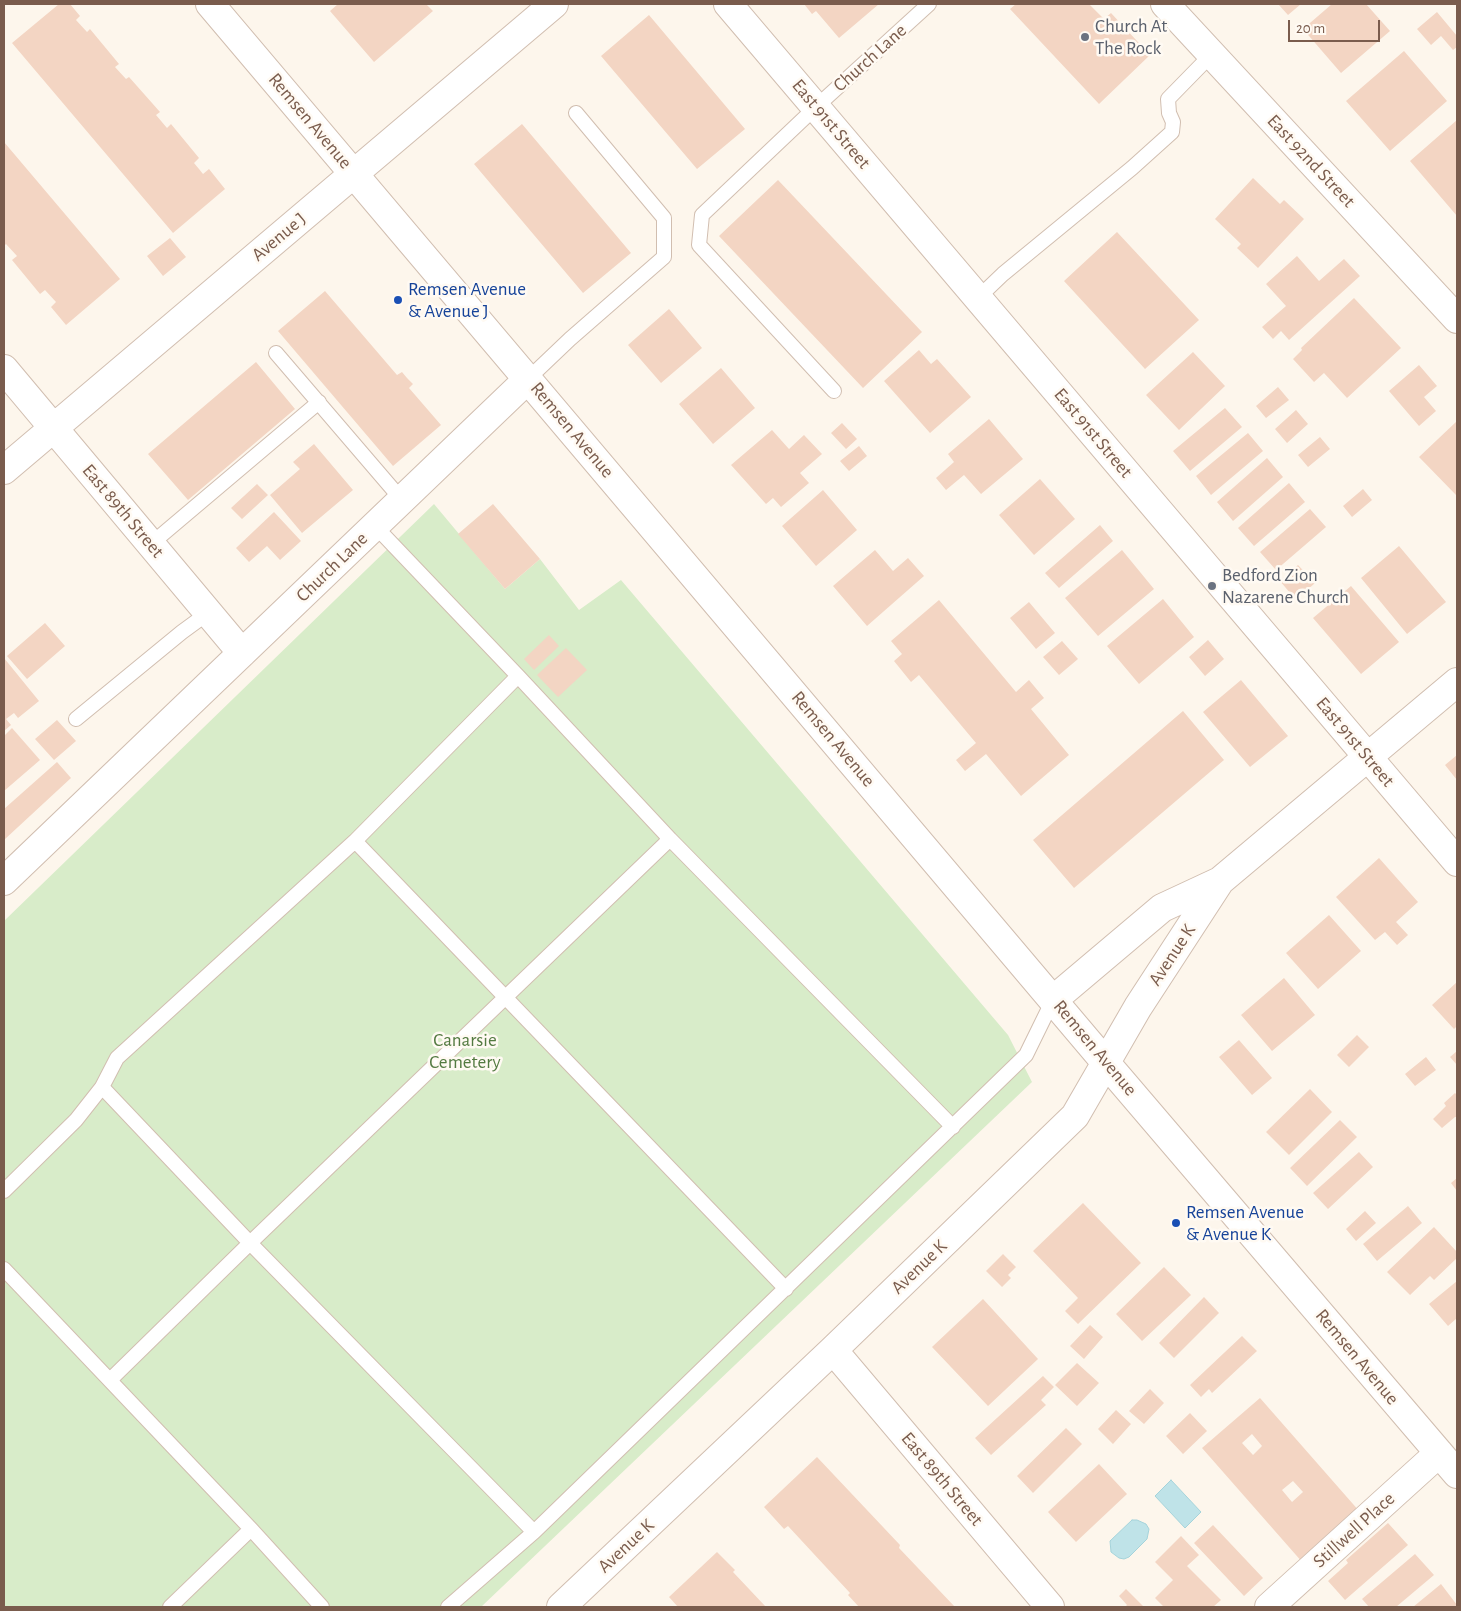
<!DOCTYPE html>
<html>
<head>
<meta charset="utf-8">
<style>
	body { margin:0 }
	#map { position:relative; width:1461px; height:1611px; overflow:hidden; background:#fdf6ec; font-family:"Alegreya Sans",sans-serif }
	canvas { display:block }
	.frame { position:absolute; inset:0; border:5px solid #7a5c4d; pointer-events:none }
	.scale { position:absolute; left:1288px; top:20px; width:92px; height:22px; box-sizing:border-box; border:2px solid #7a5c4d; border-top:0; padding-left:6px; font-size:15px; line-height:18px; white-space:nowrap; color:#7a5c4d; -webkit-text-stroke:4px #fffaf3; paint-order:stroke }
</style>
</head>
<body>
<div id="map">
<canvas width="1461" height="1611"></canvas>
<div class="frame"></div>
<div class="scale">20 m</div>
</div>
<script>
const g = document.querySelector('canvas').getContext('2d');
g.lineJoin = 'round';
function fillPath(path, color) {
  g.fillStyle = color;
  g.fill(path, 'evenodd');
}
function toPath(rows) {
  const path = new Path2D();
  for (const r of rows) {
    path.moveTo(r[0], r[1]);
    for (let i = 2; i < r.length; i += 2) path.lineTo(r[i], r[i + 1]);
  }
  return path;
}
function stroke(path, color, width, dash) {
  g.strokeStyle = color;
  g.lineWidth = width;
  g.lineCap = dash ? 'butt' : 'round';
  g.setLineDash(dash || []);
  g.stroke(path);
}
function write(font, color, halo, rows, align = 'center') {
  g.font = font + ' "Alegreya Sans",sans-serif';
  g.lineWidth = 5;
  g.setLineDash([]);
  g.textBaseline = 'middle';
  g.strokeStyle = halo;
  g.fillStyle = color;
  for (const [text, x, y, turn = 0] of rows) {
    g.save();
    g.translate(x, y);
    g.rotate((+turn || 0) * Math.PI / 180);
    g.textAlign = isNaN(turn) ? turn : align;
    if (halo) g.strokeText(text, 0, 0);
    g.fillText(text, 0, 0);
    g.restore();
  }
}
fillPath(toPath([
	[434,504,505,589,540,559,579,610,621,580,1008,1035,1032,1082,481,1607,4,1607,4,921]
]), '#d8ecc9');
const water = toPath([
	[1171,1480,1201,1512,1185,1528,1155,1496,1171,1480],
	[1132,1520,1137,1520,1146,1524,1149,1529,1147,1539,1129,1557,1124,1559,1119,1558,1111,1552,1110,1541,1132,1520]
]);
fillPath(water, '#bfe3e8');
stroke(water, '#a5d3da', 1);
fillPath(toPath([
	[59,4,70,4,80,16,76,20,87,32,90,29,119,64,115,67,126,79,129,77,160,112,156,115,167,128,171,124,199,158,194,163,199,169,203,174,209,169,225,189,173,233,12,43],
	[338,4,426,4,433,11,374,62,330,11],
	[804,4,879,4,839,38,816,11,812,14],
	[1016,4,1089,4,1104,19,1111,13,1150,55,1099,104,1010,9],
	[1278,4,1301,4,1288,15],
	[1332,4,1366,4,1390,31,1341,73,1303,29],
	[1437,12,1457,36,1457,47,1453,50,1441,36,1431,45,1417,29],
	[649,15,745,129,697,169,601,56],
	[1404,51,1447,101,1390,151,1346,101],
	[1457,120,1457,216,1410,161],
	[522,124,631,253,583,293,474,164],
	[4,142,120,279,66,325,51,307,56,302,45,290,40,294,12,260,17,256,6,244,4,246],
	[1253,178,1280,204,1284,200,1304,219,1258,268,1237,248,1241,244,1215,219],
	[778,180,922,332,863,388,719,236],
	[1117,232,1199,320,1145,369,1064,281],
	[170,238,186,257,163,276,147,256],
	[1297,256,1319,281,1344,259,1360,276,1289,340,1281,331,1273,339,1262,327,1286,306,1266,284],
	[325,291,397,375,402,372,407,378,413,384,409,388,441,425,393,466,278,331],
	[1354,298,1401,348,1347,398,1324,373,1314,382,1293,359,1302,350,1301,348],
	[669,309,702,348,661,383,628,345],
	[919,350,931,364,937,359,971,397,930,433,884,381],
	[1193,352,1225,386,1179,430,1146,395],
	[256,362,295,409,188,500,148,454],
	[1419,365,1437,386,1424,397,1436,411,1419,426,1389,391],
	[721,368,755,408,713,444,679,404],
	[1278,387,1289,400,1266,418,1256,406],
	[1225,408,1242,427,1190,471,1173,451],
	[1296,410,1308,424,1287,443,1275,429],
	[989,419,1023,459,981,494,964,475,946,490,936,478,954,462,948,454],
	[1457,421,1457,494,1456,495,1419,457],
	[842,423,857,439,846,449,831,433],
	[772,430,789,449,804,435,822,454,800,473,809,483,781,507,773,498,766,504,731,465],
	[1248,433,1263,451,1211,495,1196,476],
	[1320,437,1330,449,1308,467,1298,455],
	[314,444,353,490,302,533,270,495,300,469,293,462],
	[859,446,867,456,849,471,840,461],
	[1267,458,1283,477,1233,521,1217,502],
	[1040,479,1075,519,1034,555,999,515],
	[1289,483,1305,502,1254,546,1238,528],
	[257,484,268,495,242,519,231,508],
	[1363,489,1372,500,1352,517,1343,506],
	[823,490,857,530,816,566,782,526],
	[493,504,540,559,505,589,458,534],
	[1310,509,1326,527,1276,570,1260,552],
	[274,512,301,541,280,560,267,546,249,562,236,548],
	[1100,525,1113,541,1059,588,1045,573],
	[1399,546,1446,602,1407,634,1361,578],
	[875,550,893,571,908,558,924,576,867,626,833,586],
	[1122,550,1154,589,1098,636,1065,598],
	[1298,565,1315,583,1296,600,1280,581],
	[1351,586,1399,642,1361,674,1313,618],
	[1163,599,1194,637,1139,684,1107,646],
	[939,600,1016,692,1029,680,1044,698,1031,709,1069,755,1021,796,986,754,965,771,956,760,976,743,919,675,911,682,894,661,902,654,891,641],
	[1029,602,1055,633,1036,649,1010,618],
	[45,623,65,646,27,679,7,656],
	[549,635,559,646,534,670,524,659],
	[1208,640,1224,659,1205,676,1189,657],
	[1062,641,1078,659,1059,675,1043,657],
	[566,648,587,670,558,697,537,675],
	[4,658,39,701,18,718,14,713,6,719,11,725,4,731],
	[1241,680,1288,736,1250,767,1203,712],
	[1183,711,1224,760,1074,888,1033,840],
	[57,720,76,741,54,760,35,739],
	[12,728,40,760,4,791,4,736],
	[1457,755,1457,780,1445,765],
	[57,762,71,778,4,840,4,809],
	[1379,858,1418,902,1396,922,1408,935,1397,945,1385,932,1375,940,1336,897],
	[1329,915,1361,951,1318,989,1286,953],
	[1284,978,1315,1015,1272,1051,1241,1015],
	[1457,982,1457,1026,1454,1029,1432,1005],
	[1357,1035,1369,1047,1349,1067,1337,1055],
	[1239,1040,1272,1078,1252,1095,1219,1057],
	[1457,1051,1457,1065,1450,1057],
	[1426,1057,1436,1070,1415,1086,1405,1074],
	[1310,1089,1332,1112,1289,1155,1266,1132],
	[1455,1093,1457,1095,1457,1117,1455,1117,1442,1128,1433,1119,1446,1106,1444,1103],
	[1340,1120,1357,1137,1307,1186,1290,1168],
	[1359,1152,1373,1167,1328,1209,1313,1193],
	[1457,1178,1457,1191,1451,1183],
	[1083,1203,1141,1263,1078,1324,1065,1311,1078,1298,1033,1251],
	[1408,1206,1422,1223,1377,1261,1363,1244],
	[1365,1211,1376,1223,1356,1241,1346,1229],
	[1434,1227,1457,1252,1457,1258,1434,1280,1430,1276,1410,1295,1387,1272],
	[1003,1254,1016,1267,1008,1275,1011,1278,1002,1287,986,1271],
	[1164,1267,1191,1295,1142,1341,1116,1314],
	[1457,1281,1457,1318,1448,1326,1429,1304],
	[1204,1297,1219,1313,1174,1358,1159,1343],
	[983,1299,1038,1359,988,1406,932,1347],
	[1090,1325,1103,1337,1084,1359,1070,1346],
	[1242,1336,1257,1351,1212,1393,1209,1389,1201,1397,1190,1385],
	[1077,1363,1099,1383,1077,1406,1055,1385],
	[1043,1376,1054,1387,1041,1400,1046,1405,991,1455,975,1438],
	[1150,1389,1164,1403,1144,1424,1129,1411],
	[1260,1398,1360,1512,1303,1563,1202,1448],
	[1252,1434,1262,1446,1253,1455,1242,1443],
	[1293,1481,1303,1492,1292,1502,1282,1490],
	[1116,1410,1131,1424,1113,1444,1098,1429],
	[1190,1413,1207,1431,1183,1454,1166,1436],
	[1066,1428,1082,1444,1033,1493,1017,1476],
	[817,1457,900,1545,899,1548,955,1607,859,1607,848,1595,850,1593,788,1526,784,1529,764,1507],
	[1099,1464,1127,1494,1076,1542,1048,1512],
	[1388,1523,1408,1545,1345,1600,1328,1581,1348,1563,1346,1560],
	[1213,1525,1263,1578,1244,1596,1194,1543],
	[1181,1536,1199,1555,1187,1566,1221,1600,1213,1607,1164,1607,1155,1598,1173,1580,1155,1562],
	[717,1552,735,1570,733,1572,766,1607,678,1607,669,1597],
	[1415,1554,1434,1575,1396,1607,1369,1607,1362,1599],
	[1441,1584,1457,1605,1454,1607,1413,1607],
	[1126,1589,1144,1607,1125,1607,1127,1605,1119,1596]
]), '#f3d5c3');
const service = toPath([
	[979,297,1003,274,1132,168,1172,132,1173,122,1169,113,1168,99,1212,54],
	[276,353,402,500],
	[528,379,570,339,664,257,664,218,576,113],
	[834,391,699,245,702,215,816,107,929,4],
	[375,526,518,676,670,839,953,1127],
	[151,544,319,402],
	[76,719,182,632,208,613],
	[355,841,786,1289],
	[102,1087,250,1243,534,1532],
	[4,1191,76,1120,102,1087,117,1058,355,841,518,676],
	[4,1269,251,1529,322,1607],
	[110,1380,250,1243,670,839],
	[170,1607,251,1529],
	[448,1607,534,1532,1026,1055,1053,1000]
]);
const minor = toPath([
	[210,4,1106,1063,1457,1474],
	[728,4,1457,862],
	[1165,4,1457,319],
	[4,369,242,653],
	[4,470,554,4],
	[4,881,528,379],
	[1053,1000,1162,908,1220,881,1457,682],
	[833,1350,1050,1607],
	[561,1607,833,1350,1075,1116,1138,1007,1220,881],
	[1269,1607,1439,1453]
]);
stroke(service, '#d1beb0', 16);
stroke(minor, '#d1beb0', 30);
stroke(service, '#fff', 14);
stroke(minor, '#fff', 28);
for (const [x, y, r, color] of [
	[1085,37,5,"#6b7280"],
	[398,300,5,"#1a4fb4"],
	[1212,586,5,"#6b7280"],
	[1176,1223,5,"#1a4fb4"]
]) {
  const dot = new Path2D();
  dot.arc(x, y, r, 0, 2 * Math.PI);
  g.fillStyle = color;
  g.fill(dot);
  stroke(dot, '#fffaf3', 2);
}
write('19px', '#5b616d', '#fffaf3', [
	["Church At",1095,26],
	["The Rock",1095,48],
	["Bedford Zion",1222,575],
	["Nazarene Church",1222,597]
], 'left');
write('19px', '#7a5c4d', '#fffaf3', [
	["Church Lane",870,58,-42],
	["Remsen Avenue",310,121,50],
	["East 91st Street",831,124,50],
	["East 92nd Street",1311,161,47],
	["Avenue J",279,237,-40],
	["Remsen Avenue",572,430,50],
	["East 91st Street",1093,433,50],
	["East 89th Street",123,511,50],
	["Church Lane",332,567,-44],
	["Remsen Avenue",833,739,50],
	["East 91st Street",1355,742,50],
	["Avenue K",1172,955,-57],
	["Remsen Avenue",1095,1048,50],
	["Avenue K",919,1267,-44],
	["Remsen Avenue",1357,1357,50],
	["East 89th Street",942,1479,50],
	["Stillwell Place",1354,1530,-42],
	["Avenue K",626,1546,-43]
]);
write('19px', '#164399', '#fffaf3', [
	["Remsen Avenue",408,289],
	["& Avenue J",408,311],
	["Remsen Avenue",1186,1212],
	["& Avenue K",1186,1234]
], 'left');
write('19px', '#537a41', '#fffaf3', [
	["Canarsie",465,1040],
	["Cemetery",465,1062]
]);
</script>
</body>
</html>
